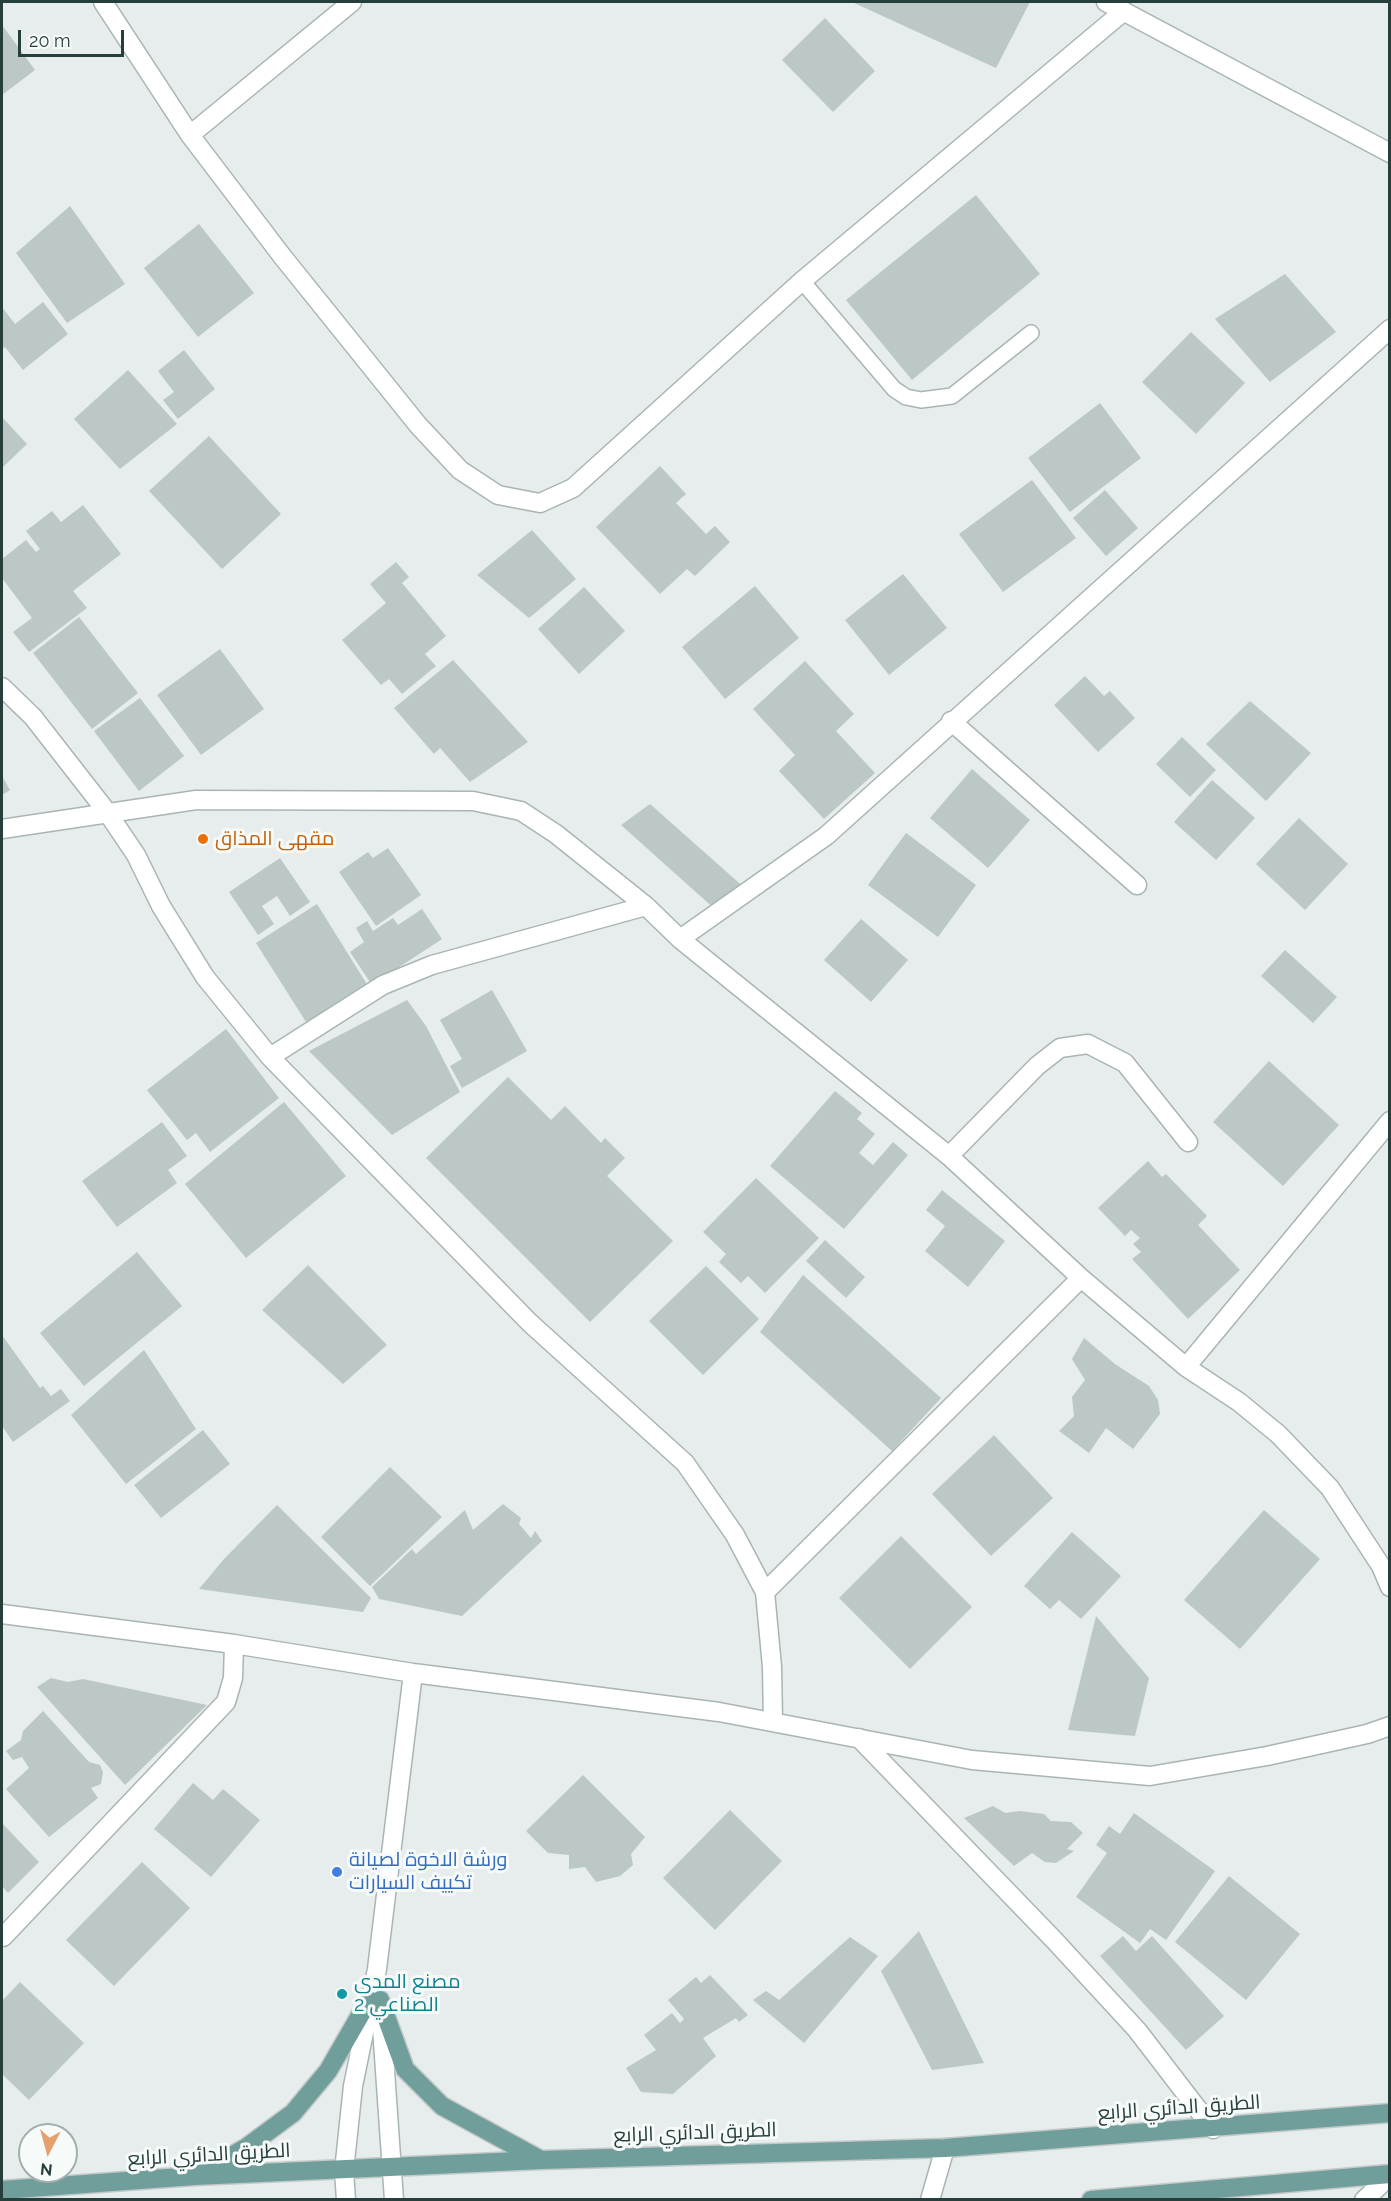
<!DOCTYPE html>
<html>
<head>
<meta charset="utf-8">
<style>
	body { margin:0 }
	#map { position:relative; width:1391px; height:2201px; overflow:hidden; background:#e6edec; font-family:Raleway,sans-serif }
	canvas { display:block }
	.frame { position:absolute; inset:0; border:3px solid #263e3c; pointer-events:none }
	.north { position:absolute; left:18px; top:2123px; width:60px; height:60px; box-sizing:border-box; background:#f6faf9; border:2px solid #a3afad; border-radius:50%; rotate:186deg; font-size:16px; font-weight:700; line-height:24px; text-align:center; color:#263e3c }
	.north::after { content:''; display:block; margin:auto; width:21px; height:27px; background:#e5a06d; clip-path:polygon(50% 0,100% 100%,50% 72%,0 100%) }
	.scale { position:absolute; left:18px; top:30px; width:106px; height:27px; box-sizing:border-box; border:3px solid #263e3c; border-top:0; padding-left:8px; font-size:18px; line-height:21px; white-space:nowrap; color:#263e3c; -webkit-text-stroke:4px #f6faf9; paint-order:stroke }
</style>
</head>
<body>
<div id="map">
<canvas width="1391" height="2201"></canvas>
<div class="frame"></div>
<div class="north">N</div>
<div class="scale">20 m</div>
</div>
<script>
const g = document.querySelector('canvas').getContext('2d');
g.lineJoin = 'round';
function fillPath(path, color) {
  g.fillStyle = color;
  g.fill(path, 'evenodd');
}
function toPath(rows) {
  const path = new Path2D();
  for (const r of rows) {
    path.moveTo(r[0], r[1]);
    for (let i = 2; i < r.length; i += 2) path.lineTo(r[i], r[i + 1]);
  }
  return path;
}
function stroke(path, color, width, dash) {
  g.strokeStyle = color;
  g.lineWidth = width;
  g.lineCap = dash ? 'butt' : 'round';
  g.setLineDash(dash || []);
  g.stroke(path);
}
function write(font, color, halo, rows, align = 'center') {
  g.font = font + ' Raleway,Cairo,sans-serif';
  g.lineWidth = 6;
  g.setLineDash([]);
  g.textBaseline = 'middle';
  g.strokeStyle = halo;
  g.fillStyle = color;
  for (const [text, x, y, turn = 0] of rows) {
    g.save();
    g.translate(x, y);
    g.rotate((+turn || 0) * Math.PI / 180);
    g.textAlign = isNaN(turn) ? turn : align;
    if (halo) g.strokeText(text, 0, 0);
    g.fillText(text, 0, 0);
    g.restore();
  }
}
fillPath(toPath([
	[852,2,1030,2,996,68],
	[825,18,875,71,833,112,782,60],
	[2,25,35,70,2,95],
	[976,195,1040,274,912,380,846,300],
	[70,206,125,284,67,323,16,253],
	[199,224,254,293,198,337,144,268],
	[1285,274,1336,332,1270,382,1215,319],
	[43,302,68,334,23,370,5,347,2,349,2,307,15,324],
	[1191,332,1245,383,1196,434,1142,382],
	[184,350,215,389,178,419,163,400,174,392,158,371],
	[128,370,177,424,120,469,74,419],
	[1100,403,1141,458,1070,512,1028,458],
	[2,417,27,444,2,468],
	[209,436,281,514,222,569,149,491],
	[660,466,686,494,676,503,706,534,715,526,730,542,695,576,687,569,660,594,596,527],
	[1032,480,1076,538,1003,592,959,534],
	[1105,490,1138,528,1106,556,1073,518],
	[83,505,121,554,73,591,87,608,29,652,13,632,32,618,2,578,2,559,26,540,36,552,40,549,26,531,52,511,61,522],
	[532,530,576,579,529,618,477,575],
	[396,562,409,577,402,583,446,636,425,654,436,666,402,694,389,679,381,685,342,640,386,603,370,584],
	[903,574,947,628,889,675,845,620],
	[755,586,799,638,725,699,682,647],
	[584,587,625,631,579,674,538,629],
	[79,617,138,693,92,729,33,653],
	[220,649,264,709,201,755,157,695],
	[453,660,528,742,470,782,440,748,434,754,394,708],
	[805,661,854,714,836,731,875,773,824,819,779,771,795,755,753,709],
	[1085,676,1104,696,1110,691,1135,718,1098,752,1054,705],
	[140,698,184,756,139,791,94,731],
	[1250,701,1311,753,1266,801,1206,744],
	[1182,737,1216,770,1190,797,1156,764],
	[972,769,1030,820,988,868,930,818],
	[2,776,10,790,2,795],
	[1212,780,1255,818,1216,860,1174,822],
	[650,804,747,890,717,911,621,825],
	[1299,818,1348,864,1305,910,1256,864],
	[906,833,976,885,938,937,868,885],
	[388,848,421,895,376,926,339,872,368,852,373,858],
	[280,858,310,902,290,916,277,896,262,906,274,924,258,935,229,892],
	[317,904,368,986,306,1022,256,943],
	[422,909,442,939,372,985,350,952,364,942,356,928,367,921,373,931,393,918,398,925],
	[861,919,908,960,871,1002,824,960],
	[1285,950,1337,997,1313,1023,1261,976],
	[492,990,527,1051,462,1088,450,1066,462,1059,440,1020],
	[407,1000,426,1026,460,1092,392,1135,309,1051],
	[226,1029,279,1098,210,1152,196,1133,187,1140,147,1090],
	[1269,1061,1339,1125,1283,1186,1213,1122],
	[508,1077,551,1120,565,1106,601,1143,605,1138,625,1158,607,1176,673,1241,590,1322,426,1158],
	[835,1091,862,1113,857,1119,875,1134,859,1153,873,1165,893,1142,908,1155,844,1229,770,1166],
	[284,1102,346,1176,246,1258,185,1184],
	[162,1122,187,1156,168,1170,177,1183,117,1227,82,1181],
	[1148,1161,1162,1177,1166,1174,1207,1216,1198,1225,1240,1270,1188,1319,1132,1259,1141,1252,1133,1244,1140,1238,1131,1230,1125,1236,1098,1208],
	[756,1178,819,1238,765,1293,748,1276,741,1283,719,1262,726,1254,703,1232],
	[942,1190,1005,1241,968,1287,925,1251,945,1226,926,1210],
	[825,1240,865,1277,846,1298,806,1261],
	[137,1252,182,1306,84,1386,40,1333],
	[308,1265,387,1345,343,1384,262,1310],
	[706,1266,759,1319,703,1375,649,1321],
	[803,1275,941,1398,892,1451,760,1332],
	[2,1335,40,1388,43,1386,51,1396,61,1389,70,1401,13,1442,2,1426],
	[1084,1338,1115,1364,1149,1386,1158,1400,1160,1414,1133,1449,1106,1428,1089,1453,1059,1431,1074,1416,1072,1397,1085,1380,1072,1359],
	[144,1350,196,1429,126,1484,71,1415],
	[203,1430,230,1464,161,1518,134,1485],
	[994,1435,1053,1498,991,1556,932,1494],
	[390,1467,442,1517,370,1586,321,1537],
	[503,1504,521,1518,519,1524,531,1538,535,1531,542,1541,462,1616,379,1599,372,1587,412,1549,416,1554,465,1510,473,1530],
	[277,1505,371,1598,363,1612,199,1589,224,1559],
	[1264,1510,1320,1559,1240,1649,1184,1600],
	[1072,1532,1121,1576,1081,1619,1059,1600,1050,1609,1024,1586],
	[901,1536,972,1607,910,1669,839,1598],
	[1096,1616,1149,1678,1135,1736,1068,1730],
	[51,1678,68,1682,83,1679,207,1705,125,1785,37,1687],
	[43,1711,89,1762,100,1765,103,1772,101,1784,91,1788,98,1798,49,1837,6,1789,29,1768,22,1757,13,1760,6,1751,21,1740,23,1731],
	[583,1775,645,1837,631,1854,633,1865,620,1876,596,1882,585,1867,569,1869,569,1855,548,1853,526,1831],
	[193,1783,213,1800,223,1789,260,1820,211,1877,154,1829],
	[993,1806,1005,1813,1020,1811,1044,1814,1051,1821,1071,1822,1083,1833,1067,1849,1074,1851,1056,1863,1045,1862,1032,1853,1014,1866,964,1818],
	[730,1810,782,1861,715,1930,663,1878],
	[1134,1813,1215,1871,1166,1940,1150,1929,1140,1943,1076,1897,1107,1853,1096,1845,1109,1826,1120,1834],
	[2,1823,39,1862,8,1893,2,1886],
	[142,1862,190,1908,114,1986,66,1940],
	[1229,1876,1300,1934,1246,2000,1175,1942],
	[919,1931,984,2063,932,2070,881,1971],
	[1123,1936,1136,1951,1152,1936,1224,2016,1186,2050,1100,1956],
	[850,1937,878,1956,804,2043,753,2000,766,1991,779,2000],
	[710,1975,748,2015,739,2022,736,2018,703,2038,716,2056,673,2094,641,2092,626,2068,656,2050,644,2035,672,2013,680,2023,684,2019,668,2000,696,1977,701,1983],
	[20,1982,84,2043,29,2100,2,2074,2,2001]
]), '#bcc8c5');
const service = toPath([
	[802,281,894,389,906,397,921,400,952,396,1031,333]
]);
const minor = toPath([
	[103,2,190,135,282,256,418,425,460,470,498,495,540,503,573,488,802,281,1124,11],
	[1106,2,1390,153],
	[190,135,352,2],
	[2,687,33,717,107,812,136,855,161,906,205,977,270,1057,530,1323,685,1463,735,1535,765,1592,772,1667,773,1721],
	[951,721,1137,885],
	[2,829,196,800,473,801,521,811,556,834,646,906,680,939,949,1156,1081,1278,1186,1367,1239,1402,1278,1434,1330,1488,1381,1566,1390,1587],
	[680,939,826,836,1390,329],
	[270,1057,383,985,432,965,646,906],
	[949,1156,1037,1066,1060,1048,1088,1044,1125,1063,1188,1142],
	[1186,1367,1390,1121],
	[765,1592,1081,1278],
	[2,1614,234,1644,413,1673,719,1712,972,1760,1150,1776,1267,1756,1367,1734,1390,1726],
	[859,1738,1055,1941,1137,2030,1213,2129],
	[3,1937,226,1702,233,1678,234,1644],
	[381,2013,394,2200],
	[346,2200,344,2171,353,2086,377,1969,413,1673],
	[930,2200,945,2148],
	[1364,2200,1390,2176]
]);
const primary = toPath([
	[380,2000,405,2069,442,2106,539,2159],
	[198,2175,247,2147,293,2113,328,2071,369,2000],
	[2,2190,195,2176,541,2160,945,2148,1390,2113],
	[1091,2200,1390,2174]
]);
stroke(service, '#a9b5b4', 18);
stroke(minor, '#a9b5b4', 21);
stroke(primary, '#c2c9c8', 21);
stroke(service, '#fff', 15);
stroke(minor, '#fff', 18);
stroke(primary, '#6f9e9b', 18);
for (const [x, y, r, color] of [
	[203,839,6,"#e8710a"],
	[337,1872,6,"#3f7fe0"],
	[342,1994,6,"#0f9aa8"]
]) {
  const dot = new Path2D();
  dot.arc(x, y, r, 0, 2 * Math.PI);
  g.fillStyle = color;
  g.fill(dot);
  stroke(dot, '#f6faf9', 2);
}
write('20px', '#c56008', '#f6faf9', [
	["مقهى المذاق",215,839]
], 'left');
write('20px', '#366cbe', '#f6faf9', [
	["ورشة الاخوة لصيانة",349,1860],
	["تكييف السيارات",349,1883]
], 'left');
write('20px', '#0d838f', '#f6faf9', [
	["مصنع المدى",354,1982],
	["الصناعي 2",354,2005]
], 'left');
write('20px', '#263e3c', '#f6faf9', [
	["الطريق الدائري الرابع",1179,2108,-4],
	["الطريق الدائري الرابع",695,2133,-2],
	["الطريق الدائري الرابع",209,2155,-3]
]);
</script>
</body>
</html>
